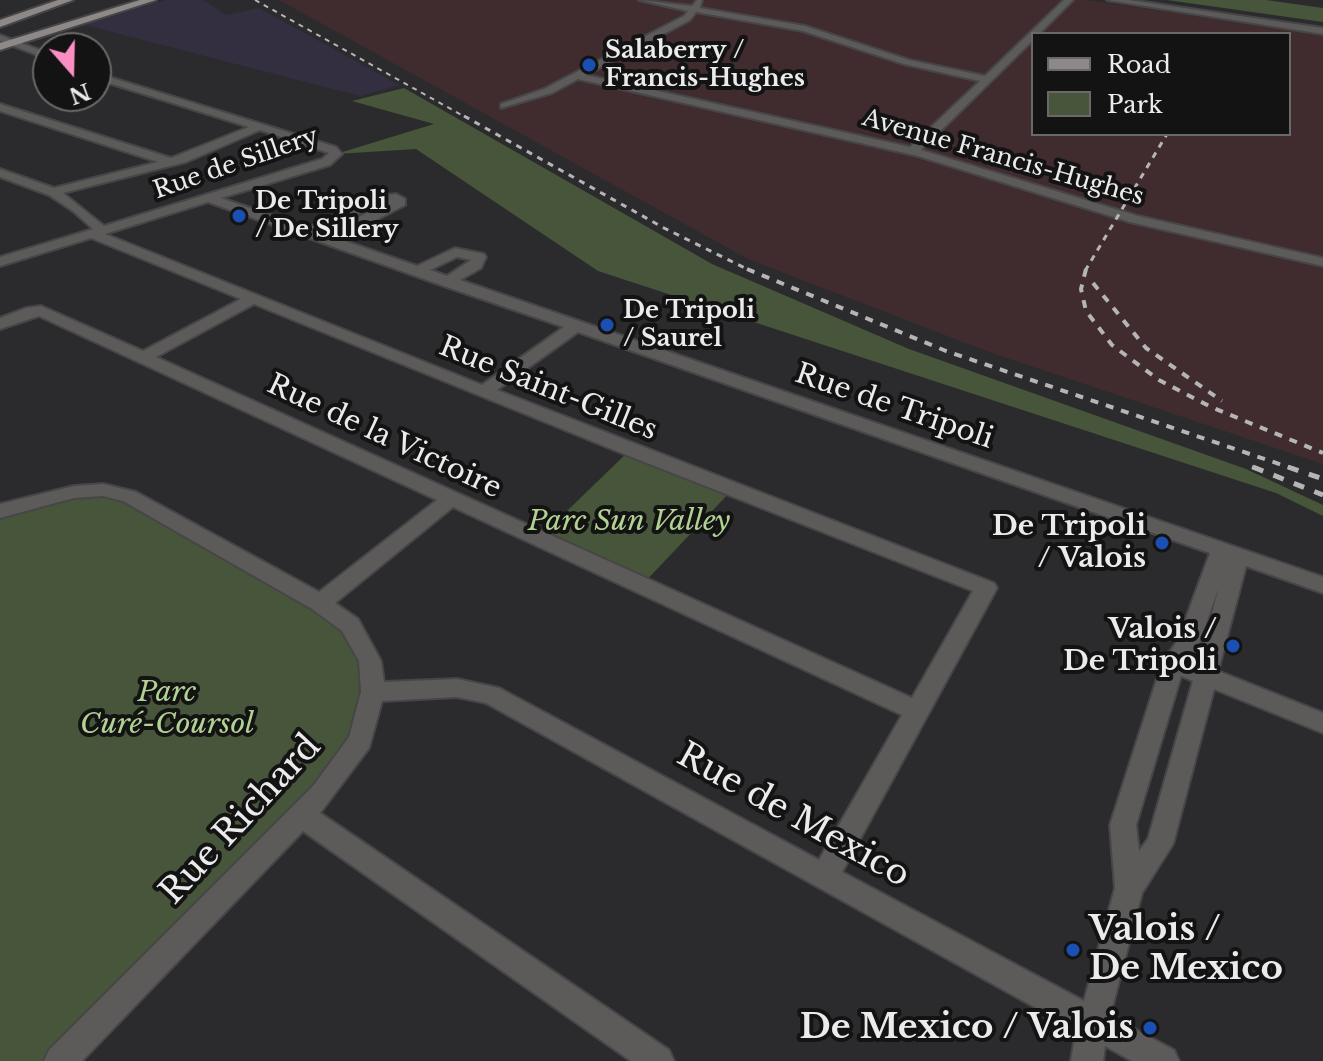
<!DOCTYPE html>
<html>
<head>
<meta charset="utf-8">
<style>
	body { margin:0 }
	#map { position:relative; width:1323px; height:1061px; overflow:hidden; background:#2b2b2d; font-family:"Libre Baskerville",serif }
	canvas { display:block }
	.legend { position:absolute; left:1031px; top:32px; width:260px; height:104px; box-sizing:border-box; background:#141314; border:2px solid #6a696a; margin:0; padding:10px 14px; list-style:none; font-size:24px; color:#ebebec }
	.legend li { display:flex; align-items:center; gap:16px; height:40px }
	.legend b { width:40px; border:2px solid #6a696a }
	.north { position:absolute; left:32px; top:32px; width:80px; height:80px; box-sizing:border-box; background:#141314; border:2px solid #6a696a; border-radius:50%; rotate:160deg; font-size:22px; font-weight:700; line-height:32px; text-align:center; color:#ebebec }
	.north::after { content:''; display:block; margin:auto; width:28px; height:36px; background:#fc8fc2; clip-path:polygon(50% 0,100% 100%,50% 72%,0 100%) }
</style>
</head>
<body>
<div id="map">
<canvas width="1323" height="1061"></canvas>
<ul class="legend">
<li><b style="height:10px;background:#8d8989"></b>Road</li>
<li><b style="height:22px;background:#47553a"></b>Park</li>
</ul>
<div class="north">N</div>
</div>
<script>
const g = document.querySelector('canvas').getContext('2d');
g.lineJoin = 'round';
function fillPath(path, color) {
  g.fillStyle = color;
  g.fill(path, 'evenodd');
}
function toPath(rows) {
  const path = new Path2D();
  for (const r of rows) {
    path.moveTo(r[0], r[1]);
    for (let i = 2; i < r.length; i += 2) path.lineTo(r[i], r[i + 1]);
  }
  return path;
}
function stroke(path, color, width, dash) {
  g.strokeStyle = color;
  g.lineWidth = width;
  g.lineCap = dash ? 'butt' : 'round';
  g.setLineDash(dash || []);
  g.stroke(path);
}
function write(font, color, halo, rows, align = 'center') {
  g.font = font + ' "Libre Baskerville",serif';
  g.lineWidth = 8;
  g.setLineDash([]);
  g.textBaseline = 'middle';
  g.strokeStyle = halo;
  g.fillStyle = color;
  for (const [text, x, y, turn = 0] of rows) {
    g.save();
    g.translate(x, y);
    g.rotate((+turn || 0) * Math.PI / 180);
    g.textAlign = isNaN(turn) ? turn : align;
    if (halo) g.strokeText(text, 0, 0);
    g.fillText(text, 0, 0);
    g.restore();
  }
}
fillPath(toPath([
	[166,0,203,0,226,15,259,8,399,85,360,96,85,25]
]), '#342f40');
fillPath(toPath([
	[279,0,1087,0,1323,35,1323,464,989,352,748,259],
	[1033,34,1289,34,1289,134,1033,134]
]), '#402c2f');
fillPath(toPath([
	[1167,0,1266,0,1323,8,1323,22],
	[404,88,712,264,909,349,1246,469,1323,505,1323,516,1276,493,598,271,416,149,336,154,434,124,352,101],
	[630,450,732,490,641,586,538,539],
	[103,490,320,603,370,661,360,741,60,1061,0,1061,0,511]
]), '#47553a');
const minor = toPath([
	[639,0,692,6,697,0,702,0,700,8,805,26,909,60,985,76,1064,0,1073,0,1039,34,1033,34,1033,40,921,150,1138,216,1323,258,1323,266,1130,222,918,156,578,79,552,93,501,108,501,104,544,89,684,16,688,11,639,0],
	[696,12,803,31,904,64,980,81,910,147,586,75,690,20,696,12],
	[1107,0,1129,0,1323,28,1323,34,1107,0],
	[0,35,48,53,48,59,0,41,0,35],
	[96,73,336,147,342,154,330,165,221,198,308,228,372,197,396,194,405,199,405,205,339,239,417,266,455,248,484,254,486,257,481,268,460,280,1323,577,1323,593,1246,566,1218,671,1323,713,1323,733,1214,689,1173,844,1142,893,1110,1016,1174,1050,1179,1061,1132,1061,1105,1046,1103,1061,1071,1061,1076,1030,486,703,457,697,382,701,369,748,320,813,669,1050,674,1061,631,1061,303,831,82,1061,44,1061,49,1050,314,785,349,737,361,692,359,661,342,631,312,609,123,501,103,496,74,498,0,518,0,504,74,486,103,484,136,492,319,592,437,500,39,316,0,329,0,318,26,308,41,306,143,351,241,299,91,238,0,266,0,257,93,229,73,211,49,195,0,177,0,169,54,188,158,162,0,111,0,104,171,158,249,127,96,79,96,73],
	[260,130,329,153,322,159,104,226,63,193,186,162,260,130],
	[389,201,326,234,320,232,381,203,389,201],
	[208,202,441,285,564,327,482,385,105,234,208,202],
	[457,257,471,260,447,276,430,270,457,257],
	[254,304,624,454,973,591,912,698,156,357,254,304],
	[578,332,1210,553,1178,640,1162,663,1110,825,1115,888,1084,1001,842,872,997,588,994,583,497,390,578,332],
	[453,507,902,715,819,860,499,688,457,679,384,682,381,661,358,619,335,603,453,507],
	[1219,587,1198,663,1189,660,1199,644,1219,587],
	[1181,676,1193,681,1148,839,1139,851,1136,825,1181,676]
]);
const major = toPath([
	[58,0,73,0,0,27,0,20,58,0],
	[140,0,156,0,0,50,0,43,140,0]
]);
stroke(minor, '#464648', 4);
stroke(major, '#464648', 4);
fillPath(minor, '#5c5b5a');
fillPath(major, '#8d8989');
stroke(toPath([
	[255,0,467,118]
]), '#b5b5b6', 2, [5, 5]);
stroke(toPath([
	[464,116,664,228,751,271],
	[1085,271,1167,134]
]), '#b5b5b6', 3, [6, 6]);
stroke(toPath([
	[747,269,946,351,1294,469],
	[1086,269,1081,289,1086,311,1112,345,1159,380,1211,407,1323,453],
	[1093,283,1146,348,1222,401],
	[1252,467,1258,469]
]), '#b5b5b6', 4, [8, 8]);
stroke(toPath([
	[1253,467,1323,495],
	[1288,467,1323,479]
]), '#b5b5b6', 5, [11, 11]);
for (const [x, y, r, color] of [
	[589,65,8,"#1a4fb4"],
	[239,216,8,"#1a4fb4"],
	[607,325,8,"#1a4fb4"],
	[1162,543,8,"#1a4fb4"],
	[1233,646,8,"#1a4fb4"],
	[1073,950,8,"#1a4fb4"],
	[1150,1028,8,"#1a4fb4"]
]) {
  const dot = new Path2D();
  dot.arc(x, y, r, 0, 2 * Math.PI);
  g.fillStyle = color;
  g.fill(dot);
  stroke(dot, '#141314', 3);
}
write('bold 24px', '#ebebec', '#141314', [
	["Salaberry /",605,51],
	["Francis-Hughes",605,79],
	["De Tripoli",255,202],
	["/ De Sillery",255,230],
	["De Tripoli",623,311],
	["/ Saurel",623,339]
], 'left');
write('24px', '#ebebec', '#141314', [
	["Avenue Francis-Hughes",1003,158,16],
	["Rue de Sillery",236,164,-19]
]);
write('28px', '#ebebec', '#141314', [
	["Rue Saint-Gilles",548,389,22],
	["Rue de Tripoli",894,407,19],
	["Rue de la Victoire",384,437,25]
]);
write('italic 28px', '#b1d293', '#141314', [
	["Parc Sun Valley",629,522],
	["Parc",167,693],
	["Curé-Coursol",167,725]
]);
write('bold 28px', '#ebebec', '#141314', [
	["De Tripoli",1146,527],
	["/ Valois",1146,559],
	["Valois /",1217,630],
	["De Tripoli",1217,662]
], 'right');
write('34px', '#ebebec', '#141314', [
	["Rue de Mexico",793,816,29],
	["Rue Richard",241,820,-47]
]);
write('bold 34px', '#ebebec', '#141314', [
	["Valois /",1089,930],
	["De Mexico",1089,969],
	["De Mexico / Valois",1134,1028,"right"]
], 'left');
</script>
</body>
</html>
